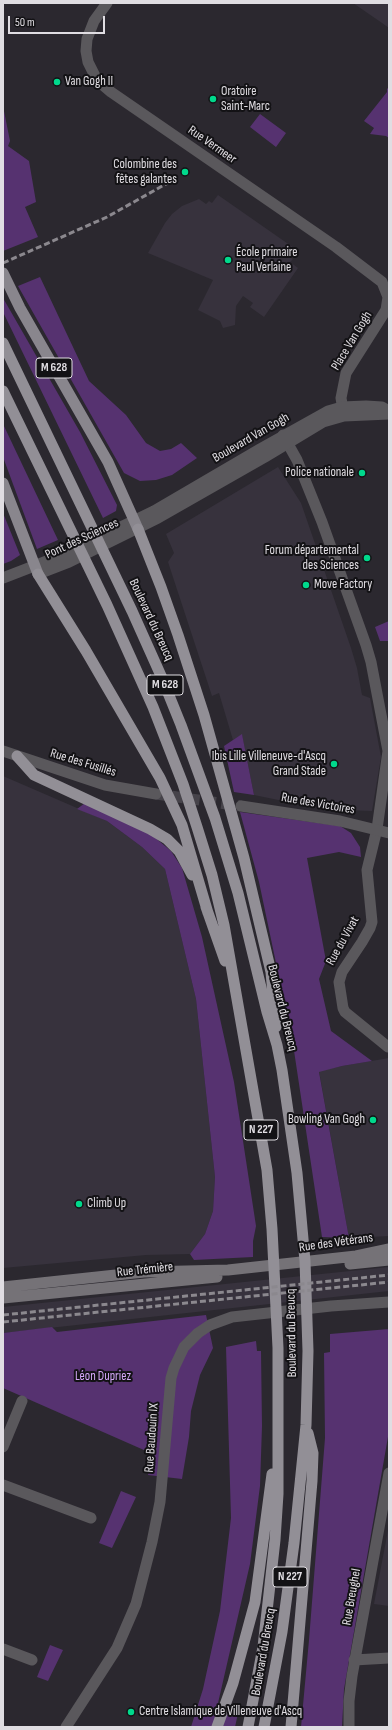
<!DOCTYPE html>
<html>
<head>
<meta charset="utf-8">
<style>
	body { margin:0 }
	#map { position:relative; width:392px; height:1730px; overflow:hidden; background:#2b282f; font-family:"Sofia Sans Condensed",sans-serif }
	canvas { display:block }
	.frame { position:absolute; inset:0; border:4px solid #e0dde2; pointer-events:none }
	.scale { position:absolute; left:8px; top:16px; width:97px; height:18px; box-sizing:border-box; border:2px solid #e0dde2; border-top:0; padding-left:5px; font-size:12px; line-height:14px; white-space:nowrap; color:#e0dde2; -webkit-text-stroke:3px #131215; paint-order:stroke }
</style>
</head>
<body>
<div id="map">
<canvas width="392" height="1730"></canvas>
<div class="frame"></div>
<div class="scale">50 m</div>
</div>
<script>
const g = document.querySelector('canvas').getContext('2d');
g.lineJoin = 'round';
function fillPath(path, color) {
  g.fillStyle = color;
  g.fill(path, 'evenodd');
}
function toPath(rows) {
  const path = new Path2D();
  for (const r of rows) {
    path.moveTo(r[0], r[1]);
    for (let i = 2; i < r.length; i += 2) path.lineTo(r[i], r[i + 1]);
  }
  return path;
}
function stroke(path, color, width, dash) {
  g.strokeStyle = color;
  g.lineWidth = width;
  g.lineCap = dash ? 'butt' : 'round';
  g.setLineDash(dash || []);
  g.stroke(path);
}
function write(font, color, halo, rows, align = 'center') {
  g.font = font + ' "Sofia Sans Condensed",sans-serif';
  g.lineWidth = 4;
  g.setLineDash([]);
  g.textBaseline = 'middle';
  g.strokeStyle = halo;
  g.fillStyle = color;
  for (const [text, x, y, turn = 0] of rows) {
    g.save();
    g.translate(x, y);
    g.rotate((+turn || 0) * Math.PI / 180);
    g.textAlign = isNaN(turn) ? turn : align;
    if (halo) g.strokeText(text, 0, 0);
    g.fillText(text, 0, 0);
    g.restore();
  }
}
fillPath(toPath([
	[353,3,389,3,389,28,382,23],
	[218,195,294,248,289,256,293,259,290,262,298,268,264,317,250,307,253,303,243,296,236,306,235,325,223,328,220,321,198,310,213,280,148,253,165,223,172,214,182,206,199,199,206,204,209,201,212,203],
	[278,467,301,503,351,648,357,668,362,695,370,698,381,757,372,811,345,810,298,804,254,795,242,735,233,740,219,693,212,696,168,562,174,553,166,534],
	[3,776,107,821,142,847,165,869,196,999,215,1177,213,1211,205,1234,190,1254,146,1255,3,1268],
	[389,1058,389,1236,349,1238,319,1071,342,1066],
	[389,1267,389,1291,3,1333,3,1307],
	[389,1525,389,1606,374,1604]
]), '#37323d');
fillPath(toPath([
	[387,88,389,90,389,138,386,136,370,134,374,128,364,121,387,92],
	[3,106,10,141,8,146,29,161,36,202,25,207,38,237,3,251],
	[260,114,286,133,276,147,250,127],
	[40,277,89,381,126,415,146,443,160,451,171,449,181,443,197,458,172,475,156,480,140,481,124,473,18,286],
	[3,298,80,432,117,505,116,511,103,518,3,312],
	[3,424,58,540,37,549,3,457],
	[3,513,20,555,11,561,3,564],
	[389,621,389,641,380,641,375,627],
	[242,734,254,795,234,792,224,746],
	[85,803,153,836,171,851,182,868,202,937,234,1082,256,1226,253,1241,253,1257,194,1260,190,1254,205,1234,213,1211,215,1177,196,999,165,869,142,847,107,821,77,809],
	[240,812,340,826,351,833,360,847,361,857,339,852,307,858,326,961,319,979,331,1031,372,1061,342,1066,319,1072,349,1238,322,1237,293,1044,259,882],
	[388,1310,389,1310,389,1431,344,1689,342,1727,301,1727,309,1640,325,1438,324,1353,330,1352,330,1334,389,1329],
	[206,1315,213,1348,200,1375,191,1411,189,1437,182,1479,148,1475,153,1454,3,1388,3,1333,52,1327,57,1332],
	[256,1341,257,1351,261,1351,262,1426,260,1486,250,1564,218,1703,239,1709,235,1727,191,1727,203,1689,220,1611,231,1518,226,1347],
	[121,1491,136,1497,112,1548,99,1543],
	[50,1645,63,1650,48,1681,37,1677]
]), '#563270');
stroke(toPath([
	[156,794,241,806]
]), '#46434a', 11, [11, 5.5]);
stroke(toPath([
	[107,3,94,21,87,39,86,51,88,62,97,80,111,92,336,247,382,282,388,297,386,310,346,373,341,398,344,415],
	[283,435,297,460,322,522,366,645,371,662,388,751,377,829,367,870,372,922,370,928,362,942,342,972,339,982,343,1008,345,1012,388,1047],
	[3,1447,22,1401],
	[3,1485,91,1518],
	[3,1649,32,1660],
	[354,1660,389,1658],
	[66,1727,117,1648,136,1604,152,1542,160,1502,171,1378,174,1368,184,1347,198,1333,210,1325,232,1317,331,1306,389,1302],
	[349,1727,349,1701,352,1676,389,1473]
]), '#5a585c', 11);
stroke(toPath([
	[38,574,69,562,158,518,265,457,323,422,344,416,389,414],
	[3,578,65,554,154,511,260,449,328,411,342,407,366,406,382,407,389,411],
	[3,751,105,785,156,794],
	[241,806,340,821,389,833]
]), '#5a585c', 11);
stroke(toPath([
	[350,1264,389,1260],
	[3,1287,144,1272,228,1270,356,1256,389,1249],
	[3,1298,217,1277]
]), '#757277', 11);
stroke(toPath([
	[3,273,20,308,108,462,138,529],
	[3,483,38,574]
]), '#89868d', 11);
stroke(toPath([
	[3,343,132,611,162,678,181,725,215,818,238,893,267,1012,277,1045,282,1070,297,1173,305,1261,308,1351,306,1425,294,1543,282,1632,264,1727],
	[3,391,107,605,153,707,183,784,197,827,212,875,224,925,267,1170,272,1229,278,1348,278,1494,275,1540,263,1647,248,1727],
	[138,529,161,587,178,635,204,715,244,858,271,972,276,1027],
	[38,574,86,651,160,778,182,825,208,913],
	[17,756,34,775,150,829,167,839,179,851,192,875],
	[206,907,225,961],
	[217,1727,233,1683,255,1602,272,1474],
	[291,1727,312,1481,313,1453,308,1433]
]), '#928f96', 11);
stroke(toPath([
	[3,263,107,217,173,180],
	[3,1315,389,1275],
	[3,1322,389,1282]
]), '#8b888e', 3, [6, 3]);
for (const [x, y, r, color] of [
	[57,82,4,"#00d98c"],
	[213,99,4,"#00d98c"],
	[185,172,4,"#00d98c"],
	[228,260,4,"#00d98c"],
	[362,473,4,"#00d98c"],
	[367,558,4,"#00d98c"],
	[306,585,4,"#00d98c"],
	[334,764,4,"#00d98c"],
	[373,1120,4,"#00d98c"],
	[79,1204,4,"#00d98c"],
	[131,1712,4,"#00d98c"]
]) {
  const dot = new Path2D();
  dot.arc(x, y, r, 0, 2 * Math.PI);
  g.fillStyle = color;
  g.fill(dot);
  stroke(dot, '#131215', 1.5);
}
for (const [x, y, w] of [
	[54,368,36],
	[165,685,36],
	[261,1130,34],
	[290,1577,34]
]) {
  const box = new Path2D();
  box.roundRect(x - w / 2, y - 10, w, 20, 3);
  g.fillStyle = '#131215';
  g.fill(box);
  stroke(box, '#e0dde2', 1);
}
write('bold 12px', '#e0dde2', null, [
	["M 628",54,368],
	["M 628",165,685],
	["N 227",261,1130],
	["N 227",290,1577]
]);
write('13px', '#e0dde2', '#131215', [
	["Van Gogh II",65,82],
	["Oratoire",221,92],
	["Saint-Marc",221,107],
	["Colombine des",177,165,"right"],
	["fêtes galantes",177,180,"right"],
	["École primaire",236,253],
	["Paul Verlaine",236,268],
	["Police nationale",354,473,"right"],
	["Forum départemental",359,551,"right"],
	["des Sciences",359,566,"right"],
	["Move Factory",314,585],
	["Ibis Lille Villeneuve-d'Ascq",326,757,"right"],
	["Grand Stade",326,772,"right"],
	["Bowling Van Gogh",365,1120,"right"],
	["Climb Up",87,1204],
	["Centre Islamique de Villeneuve d'Ascq",139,1712]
], 'left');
write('13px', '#e0dde2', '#131215', [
	["Rue Vermeer",212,145,35],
	["Place Van Gogh",352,341,-59],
	["Boulevard Van Gogh",251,438,-30],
	["Pont des Sciences",82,539,-25],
	["Boulevard du Breucq",151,620,65],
	["Rue des Fusillés",83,763,17],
	["Rue des Victoires",318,804,10],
	["Rue du Vivat",343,941,-61],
	["Boulevard du Breucq",282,1008,76],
	["Rue des Vétérans",336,1243,-8],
	["Rue Trémière",145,1270,-6],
	["Boulevard du Breucq",292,1333,-91],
	["Rue Baudouin IX",152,1438,-86],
	["Rue Breughel",352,1597,-80],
	["Boulevard du Breucq",264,1652,-80]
]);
write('13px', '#d5a8f9', '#131215', [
	["Léon Dupriez",103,1377]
]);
</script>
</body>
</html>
